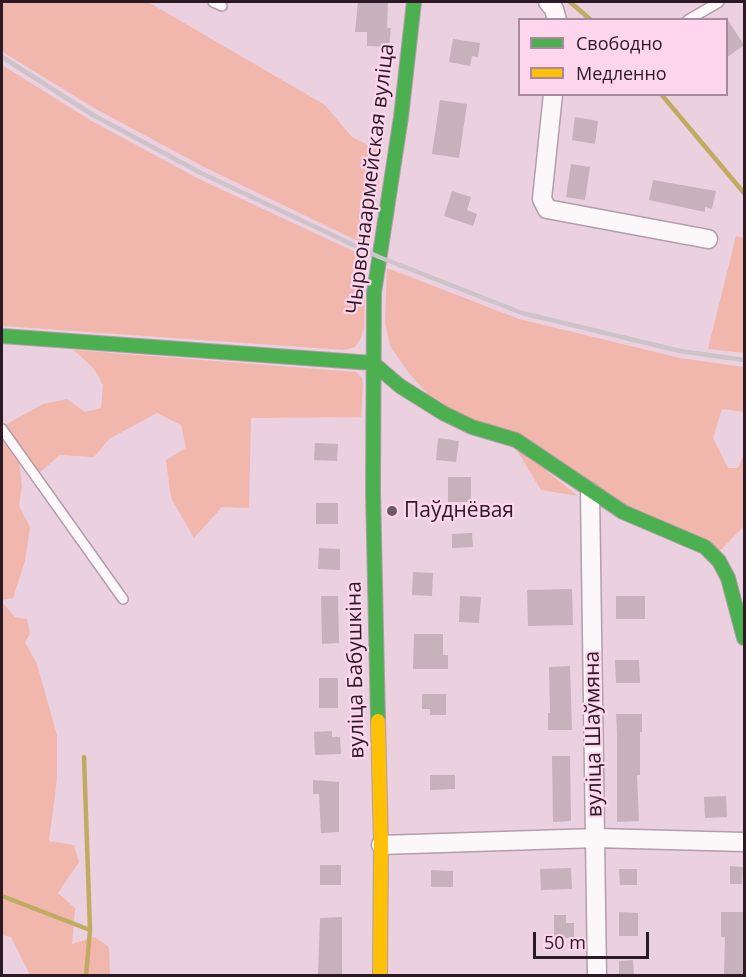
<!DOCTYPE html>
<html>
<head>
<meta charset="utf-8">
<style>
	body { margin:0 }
	#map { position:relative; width:746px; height:977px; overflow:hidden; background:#ebd0e0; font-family:"Open Sans",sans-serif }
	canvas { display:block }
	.frame { position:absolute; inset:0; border:3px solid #2b1925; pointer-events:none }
	.legend { position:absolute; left:518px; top:18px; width:210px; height:78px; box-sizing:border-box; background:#fdd5ed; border:2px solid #a98a9d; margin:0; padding:8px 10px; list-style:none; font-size:18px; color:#2b1925 }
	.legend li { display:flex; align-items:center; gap:12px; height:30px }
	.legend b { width:30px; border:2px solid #a98a9d }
	.scale { position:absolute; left:533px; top:932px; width:116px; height:27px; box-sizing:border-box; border:3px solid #2b1925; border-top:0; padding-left:8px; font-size:18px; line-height:21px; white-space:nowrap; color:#2b1925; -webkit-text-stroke:4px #fdd5ed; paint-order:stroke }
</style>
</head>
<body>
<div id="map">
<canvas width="746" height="977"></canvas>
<div class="frame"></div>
<ul class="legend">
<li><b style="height:8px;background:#4caf50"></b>Свободно</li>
<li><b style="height:8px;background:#ffc107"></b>Медленно</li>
</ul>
<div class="scale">50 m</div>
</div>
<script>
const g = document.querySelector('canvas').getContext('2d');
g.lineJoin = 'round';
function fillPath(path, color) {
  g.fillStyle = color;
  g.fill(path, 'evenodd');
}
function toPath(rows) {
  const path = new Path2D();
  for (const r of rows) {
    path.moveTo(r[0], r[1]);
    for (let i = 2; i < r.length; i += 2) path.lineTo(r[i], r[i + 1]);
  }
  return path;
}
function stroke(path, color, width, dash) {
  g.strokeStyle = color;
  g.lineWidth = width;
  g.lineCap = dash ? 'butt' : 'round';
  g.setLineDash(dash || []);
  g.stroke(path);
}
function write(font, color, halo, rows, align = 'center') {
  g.font = font + ' "Open Sans",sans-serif';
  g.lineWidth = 4.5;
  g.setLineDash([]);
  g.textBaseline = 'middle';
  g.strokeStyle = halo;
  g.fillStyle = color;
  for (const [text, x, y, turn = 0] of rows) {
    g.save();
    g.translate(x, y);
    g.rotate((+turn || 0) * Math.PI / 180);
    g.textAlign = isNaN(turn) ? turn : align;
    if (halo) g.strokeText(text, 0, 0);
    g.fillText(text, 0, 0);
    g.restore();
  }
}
fillPath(toPath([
	[2,2,148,2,325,105,352,137,380,151,379,186,368,246,204,167,96,109,6,54,2,51],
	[2,65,90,120,199,179,366,257,364,328,361,338,355,347,345,350,2,326],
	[736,236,744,238,744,353,708,349],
	[387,268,519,319,680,358,744,367,744,412,722,409,713,438,728,468,738,468,744,454,744,526,720,551,624,508,429,396,408,372,390,346,385,323],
	[74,350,356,372,362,378,363,385,361,417,251,418,249,508,222,507,194,538,171,498,166,460,186,448,181,425,157,413,109,439,94,457,60,455,39,473,5,425,43,404,67,399,85,412,101,408,103,385,94,369],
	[2,437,19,462,22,486,19,506,30,527,25,561,13,598,2,600],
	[513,444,578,496,541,490],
	[2,602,15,617,27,619,30,634,25,642,37,664,57,735,57,779,49,841,74,845,79,862,58,893,75,908,72,944,95,937,109,947,110,975,30,975,11,937,2,935]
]), '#f1b7ad');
stroke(toPath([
	[570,2,591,20],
	[661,94,744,193],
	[84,757,90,930,86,976],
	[2,896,90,930]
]), '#bfac61', 4.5);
fillPath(toPath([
	[358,2,388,2,387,28,391,28,389,47,367,46,367,32,355,32],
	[726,17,744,45,726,58],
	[453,39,480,43,478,57,472,56,470,66,449,62],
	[440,100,467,104,459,158,432,154],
	[575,117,598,121,595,144,572,140],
	[571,164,590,167,585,200,566,197],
	[653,180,716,191,712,209,705,207,705,212,649,200],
	[452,191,471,197,467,210,477,214,473,226,444,216],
	[438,438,459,441,456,462,436,460],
	[315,443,338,444,337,461,314,460],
	[448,477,471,477,471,502,448,502],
	[316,503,338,503,338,524,316,524],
	[472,533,473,547,452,548,452,534],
	[319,548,340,549,340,570,318,569],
	[413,572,433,573,432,596,412,595],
	[572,589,573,625,528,626,527,590],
	[321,596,338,596,339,643,322,644],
	[460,596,481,597,479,623,459,622],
	[616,596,645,596,645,619,616,619],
	[414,634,443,634,443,655,448,655,448,669,413,669],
	[615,660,639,660,640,683,616,683],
	[570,666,572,730,548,730,548,713,550,713,549,667],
	[319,678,338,678,338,708,319,708],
	[422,694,446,694,446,715,430,715,430,709,422,709],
	[616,714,642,714,642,732,640,732,640,775,637,775,639,821,617,822,617,732],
	[332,731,332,737,340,737,341,754,315,755,314,732],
	[552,756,570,756,571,821,553,822],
	[430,775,455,775,455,789,430,790],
	[313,780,339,782,339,832,321,833,319,794,313,794],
	[726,796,727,817,705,818,704,797],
	[320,865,341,865,341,885,320,885],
	[730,866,743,867,742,884,730,884],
	[571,868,572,889,541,890,540,869],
	[619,869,637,869,637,885,620,885],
	[431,870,453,871,453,887,431,887],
	[619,912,638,913,638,936,619,936],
	[721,912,744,912,744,975,724,975,725,937,721,937],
	[554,915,566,915,566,923,574,923,574,938,554,938],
	[342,917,342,975,318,975,320,918],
	[633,960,634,975,619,975,619,961]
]), '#c7b1bb');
const lane = toPath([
	[213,2,222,6],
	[688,20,719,2],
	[2,429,123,599]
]);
const street = toPath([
	[548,2,554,9,557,20],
	[553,94,542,199,547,209,708,239],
	[590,492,597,976],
	[381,845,596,838,744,842]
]);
const fast = toPath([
	[2,336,373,363],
	[373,363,400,386,443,413,472,427,516,440,623,512,705,547,719,561,728,578,744,638],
	[378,721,373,491,374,293,401,117,414,2]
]);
const slow = toPath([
	[378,721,381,845,380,976]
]);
stroke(lane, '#b29daa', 12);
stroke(street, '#b29daa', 21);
stroke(fast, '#b29daa', 16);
stroke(slow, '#b29daa', 16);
stroke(lane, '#fcf8fa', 9);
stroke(street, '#fcf8fa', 18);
stroke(fast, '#4caf50', 14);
stroke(slow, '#ffc107', 14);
stroke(toPath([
	[2,57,93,115,201,173,379,257,522,313,680,351,744,360]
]), '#ccc4c9', 4.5);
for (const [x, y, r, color] of [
	[392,511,6,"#6e5966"]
]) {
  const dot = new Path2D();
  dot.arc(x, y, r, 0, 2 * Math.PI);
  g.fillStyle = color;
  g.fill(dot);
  stroke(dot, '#fdd5ed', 2);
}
write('21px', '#2b1925', '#fdd5ed', [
	["Чырвонаармейская вуліца",371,179,-83],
	["вуліца Бабушкіна",356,670,-91],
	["вуліца Шаўмяна",594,734,-91]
]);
write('21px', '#2b1925', '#fdd5ed', [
	["Паўднёвая",404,511]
], 'left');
</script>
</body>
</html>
